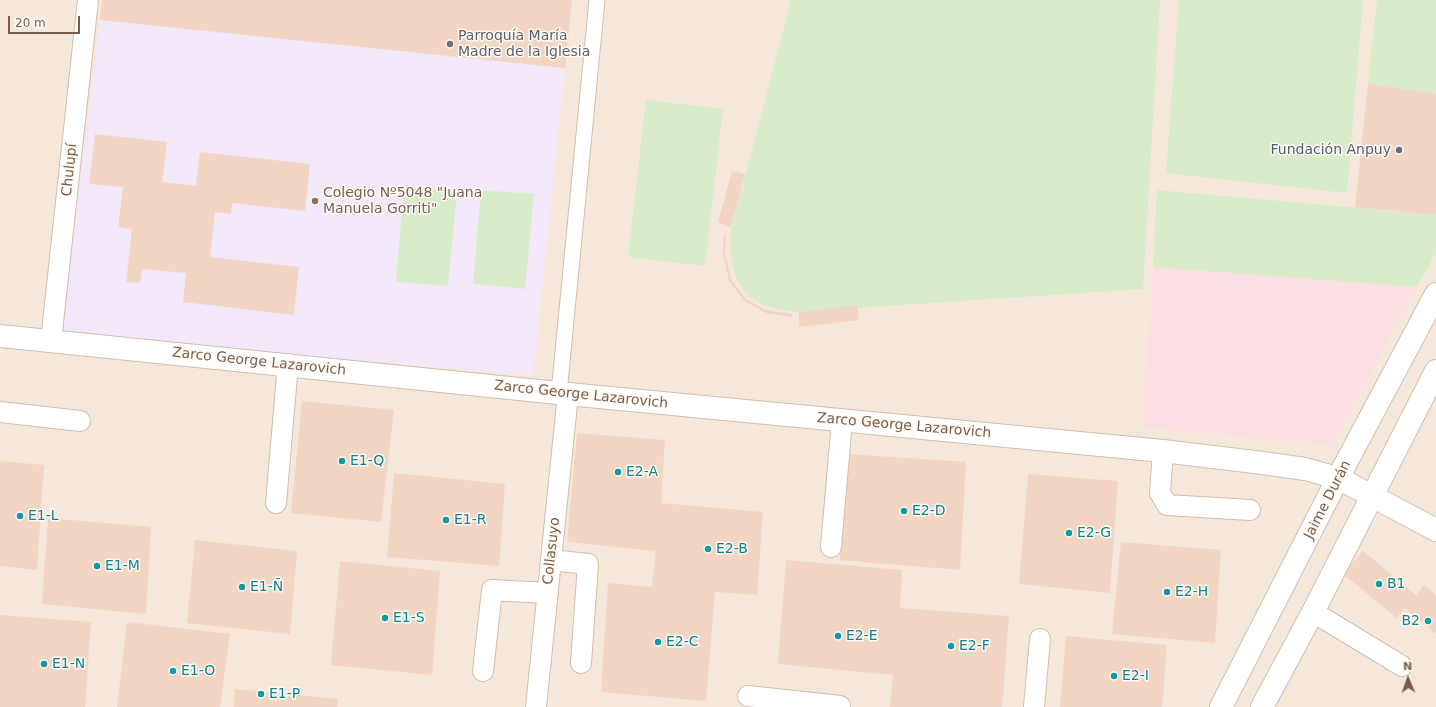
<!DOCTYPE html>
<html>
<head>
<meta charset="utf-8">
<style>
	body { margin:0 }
	#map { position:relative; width:1436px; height:707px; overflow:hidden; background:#fdf6ec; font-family:"DejaVu Sans",sans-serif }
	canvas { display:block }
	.north { position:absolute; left:1388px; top:659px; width:40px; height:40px; -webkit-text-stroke:3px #fffaf3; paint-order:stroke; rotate:358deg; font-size:11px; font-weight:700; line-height:16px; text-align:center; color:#7a5c4d }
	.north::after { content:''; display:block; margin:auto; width:14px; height:18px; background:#7a5c4d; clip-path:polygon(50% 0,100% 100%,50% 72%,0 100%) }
	.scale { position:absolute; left:8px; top:16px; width:72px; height:18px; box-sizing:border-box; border:2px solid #7a5c4d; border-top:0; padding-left:5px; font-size:12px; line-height:14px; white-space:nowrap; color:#7a5c4d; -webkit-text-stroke:3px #fffaf3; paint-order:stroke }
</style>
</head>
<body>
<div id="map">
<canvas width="1436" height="707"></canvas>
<div class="north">N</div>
<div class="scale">20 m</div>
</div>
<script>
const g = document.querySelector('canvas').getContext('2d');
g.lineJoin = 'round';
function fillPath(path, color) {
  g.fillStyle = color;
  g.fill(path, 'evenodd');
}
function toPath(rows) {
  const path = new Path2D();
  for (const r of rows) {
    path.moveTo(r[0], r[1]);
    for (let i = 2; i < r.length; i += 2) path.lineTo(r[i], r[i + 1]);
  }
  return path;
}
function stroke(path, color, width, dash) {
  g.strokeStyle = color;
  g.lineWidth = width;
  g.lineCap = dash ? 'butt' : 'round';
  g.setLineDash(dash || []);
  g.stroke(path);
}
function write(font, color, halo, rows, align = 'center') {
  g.font = font + ' "DejaVu Sans",sans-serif';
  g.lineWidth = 3;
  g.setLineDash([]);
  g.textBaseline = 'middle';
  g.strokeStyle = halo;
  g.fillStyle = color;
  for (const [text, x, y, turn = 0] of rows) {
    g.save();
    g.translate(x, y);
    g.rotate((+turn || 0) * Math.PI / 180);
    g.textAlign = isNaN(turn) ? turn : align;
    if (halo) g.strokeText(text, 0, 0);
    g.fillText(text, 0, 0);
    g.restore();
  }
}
fillPath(toPath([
	[0,0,1436,0,1436,707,0,707]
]), '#f5e8da');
fillPath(toPath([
	[100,20,565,68,533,376,62,333]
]), '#f3e8fa');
fillPath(toPath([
	[1153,267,1417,287,1332,445,1143,427]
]), '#fbdfe3');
fillPath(toPath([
	[791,0,1160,0,1143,289,794,312,765,306,746,294,737,280,731,258,730,235],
	[1179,0,1363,0,1347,193,1166,173],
	[1377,0,1436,0,1436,94,1368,84],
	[646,100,723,109,705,266,628,257],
	[404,187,457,192,448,286,396,282],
	[481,190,534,194,525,289,473,284],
	[1157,190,1436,215,1436,252,1417,287,1153,267]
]), '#d8ecc9');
fillPath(toPath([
	[102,0,572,0,565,68,100,20],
	[1368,84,1436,94,1436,215,1355,207],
	[95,134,167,142,162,182,196,186,200,152,310,164,305,211,232,203,231,214,215,212,210,257,299,267,294,315,183,302,186,273,142,269,140,283,126,282,132,229,118,227,123,187,89,184],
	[732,171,745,174,731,228,718,222],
	[724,234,726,234,725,254,731,279,746,299,766,310,792,314,792,317,766,313,744,301,729,281,723,254],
	[857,305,859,320,799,327,799,312],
	[302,401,394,410,381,522,291,513],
	[577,433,665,440,661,503,763,512,757,595,715,592,706,701,601,692,608,583,652,587,656,551,567,542],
	[848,454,966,462,960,570,840,560],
	[0,461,44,465,37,570,0,566],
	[394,473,505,484,499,566,387,557],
	[1028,474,1118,481,1110,593,1019,584],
	[48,518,151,527,146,614,42,604],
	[195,540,297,551,290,634,187,623],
	[1121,542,1221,550,1215,643,1112,634],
	[1363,551,1416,595,1424,585,1436,595,1436,634,1405,608,1397,618,1343,574],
	[786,560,902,570,900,608,1009,616,1002,707,890,707,893,675,778,664],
	[340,561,440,571,432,675,331,665],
	[0,615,91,622,85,707,0,707],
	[127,622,230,634,220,707,117,707],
	[1066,636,1167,645,1162,707,1060,707],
	[235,689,338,699,337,707,234,707]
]), '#f3d5c3');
const pedestrian = toPath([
	[559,393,597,0]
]);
const minor = toPath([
	[51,341,88,0],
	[0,412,80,421],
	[1163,451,1160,493,1167,505,1250,510],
	[276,503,288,364],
	[831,547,842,421],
	[551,560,588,564,581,663],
	[1313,612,1402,666],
	[483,671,492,590,548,593],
	[748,696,840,706,839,707],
	[536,707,568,394],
	[1034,707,1040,639]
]);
const tertiary = toPath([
	[0,336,568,394,1163,451,1263,463,1305,469,1338,478,1436,530],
	[1221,707,1338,478,1436,294],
	[1262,707,1313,612,1436,371]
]);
stroke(pedestrian, '#d1beb0', 17);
stroke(minor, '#d1beb0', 22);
stroke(tertiary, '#d1beb0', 24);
stroke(pedestrian, '#fff', 15);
stroke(minor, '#fff', 20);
stroke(tertiary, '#fff', 22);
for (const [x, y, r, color] of [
	[450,44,4,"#6b7280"],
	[1399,150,4,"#5c6f8a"],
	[315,201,4,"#8d6e63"],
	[342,461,4,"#0f9aa8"],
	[618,472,4,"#0f9aa8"],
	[904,511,4,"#0f9aa8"],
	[20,516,4,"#0f9aa8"],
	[446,520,4,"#0f9aa8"],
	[1069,533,4,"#0f9aa8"],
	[708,549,4,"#0f9aa8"],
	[97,566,4,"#0f9aa8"],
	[1379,584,4,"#0f9aa8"],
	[242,587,4,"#0f9aa8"],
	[1167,592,4,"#0f9aa8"],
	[385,618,4,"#0f9aa8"],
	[1428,621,4,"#0f9aa8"],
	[838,636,4,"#0f9aa8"],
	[658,642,4,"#0f9aa8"],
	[951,646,4,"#0f9aa8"],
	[44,664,4,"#0f9aa8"],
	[173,671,4,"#0f9aa8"],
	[1114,676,4,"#0f9aa8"],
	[261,694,4,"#0f9aa8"]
]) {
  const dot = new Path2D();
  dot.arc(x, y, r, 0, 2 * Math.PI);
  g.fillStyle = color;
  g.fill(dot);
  stroke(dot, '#fffaf3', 1.5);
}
write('14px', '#5b616d', '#fffaf3', [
	["Parroquía María",458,36],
	["Madre de la Iglesia",458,52]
], 'left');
write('14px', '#4e5e75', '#fffaf3', [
	["Fundación Anpuy",1391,150]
], 'right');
write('14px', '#7a5c4d', '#fffaf3', [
	["Chulupí",70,170,-84],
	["Zarco George Lazarovich",259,362,6],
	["Zarco George Lazarovich",581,395,6],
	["Zarco George Lazarovich",904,426,5],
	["Jaime Durán",1328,500,-63],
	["Collasuyo",552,551,-84]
]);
write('14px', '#785e54', '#fffaf3', [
	["Colegio Nº5048 \"Juana",323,193],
	["Manuela Gorriti\"",323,209]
], 'left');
write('14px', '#0d838f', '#fffaf3', [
	["E1-Q",350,461],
	["E2-A",626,472],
	["E2-D",912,511],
	["E1-L",28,516],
	["E1-R",454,520],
	["E2-G",1077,533],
	["E2-B",716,549],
	["E1-M",105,566],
	["B1",1387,584],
	["E1-Ñ",250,587],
	["E2-H",1175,592],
	["E1-S",393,618],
	["B2",1420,621,"right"],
	["E2-E",846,636],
	["E2-C",666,642],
	["E2-F",959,646],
	["E1-N",52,664],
	["E1-O",181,671],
	["E2-I",1122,676],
	["E1-P",269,694]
], 'left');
</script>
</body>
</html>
